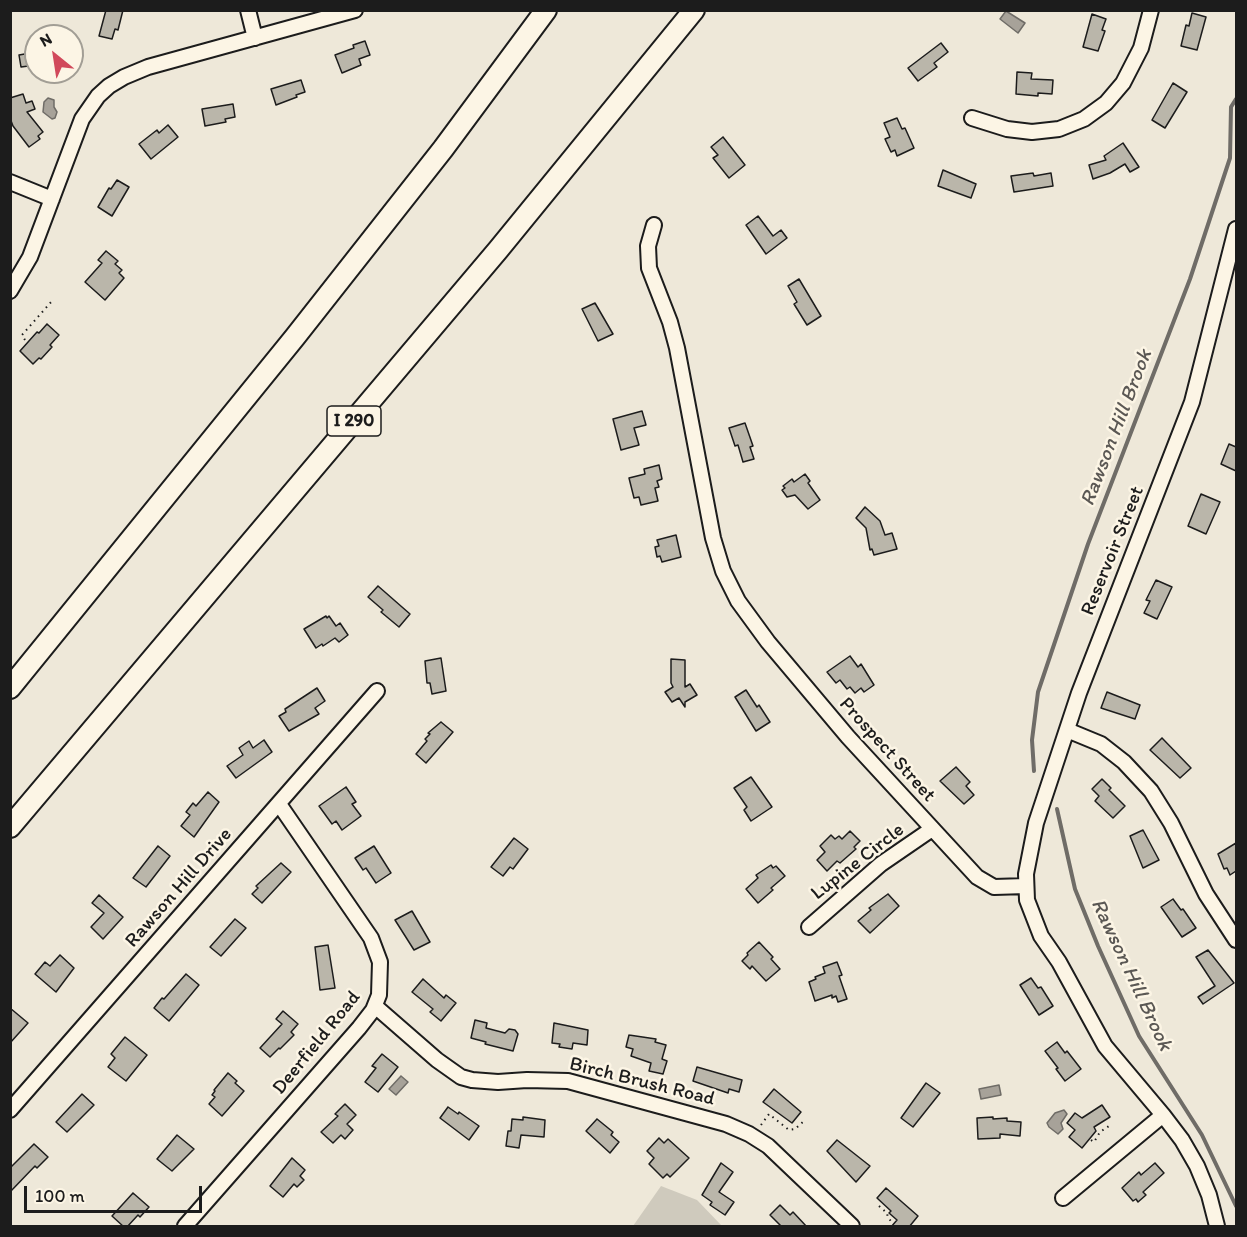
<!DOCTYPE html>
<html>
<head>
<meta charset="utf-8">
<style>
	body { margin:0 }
	#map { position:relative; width:1247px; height:1237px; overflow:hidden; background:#eee8d9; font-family:Itim,sans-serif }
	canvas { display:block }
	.frame { position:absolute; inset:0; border:12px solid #1c1c1c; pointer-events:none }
	.north { position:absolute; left:24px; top:24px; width:60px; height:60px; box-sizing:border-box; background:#fcf5e5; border:2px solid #a29e95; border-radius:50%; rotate:330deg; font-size:16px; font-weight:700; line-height:24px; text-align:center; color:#1c1c1c }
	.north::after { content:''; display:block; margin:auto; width:21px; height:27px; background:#d1495b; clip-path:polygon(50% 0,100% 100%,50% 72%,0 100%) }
	.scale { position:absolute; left:24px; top:1186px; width:178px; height:27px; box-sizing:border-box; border:3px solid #1c1c1c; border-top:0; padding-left:8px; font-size:18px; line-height:21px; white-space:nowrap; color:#1c1c1c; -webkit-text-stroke:4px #fcf5e5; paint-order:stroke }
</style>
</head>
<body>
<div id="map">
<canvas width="1247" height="1237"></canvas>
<div class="frame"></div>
<div class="north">N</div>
<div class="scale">100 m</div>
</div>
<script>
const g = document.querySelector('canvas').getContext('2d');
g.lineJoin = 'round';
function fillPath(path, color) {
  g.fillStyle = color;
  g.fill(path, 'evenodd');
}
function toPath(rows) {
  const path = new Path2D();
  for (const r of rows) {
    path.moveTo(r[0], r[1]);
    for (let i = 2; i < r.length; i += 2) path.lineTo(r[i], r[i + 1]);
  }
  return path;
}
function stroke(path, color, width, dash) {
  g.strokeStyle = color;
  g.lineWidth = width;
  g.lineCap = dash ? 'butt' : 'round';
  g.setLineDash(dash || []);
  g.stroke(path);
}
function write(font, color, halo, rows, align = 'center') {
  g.font = font + ' Itim,sans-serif';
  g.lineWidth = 5;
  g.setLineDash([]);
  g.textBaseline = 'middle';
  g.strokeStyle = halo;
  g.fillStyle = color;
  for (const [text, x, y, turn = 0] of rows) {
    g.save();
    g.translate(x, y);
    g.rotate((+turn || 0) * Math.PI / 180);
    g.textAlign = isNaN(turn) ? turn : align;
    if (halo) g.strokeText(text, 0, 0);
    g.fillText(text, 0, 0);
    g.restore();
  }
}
fillPath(toPath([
	[661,1186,697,1200,722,1226,633,1226]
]), '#cfcabd');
const water = toPath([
	[1006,11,1025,23,1018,33,1000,19,1006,11],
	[48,98,54,100,54,107,57,112,55,118,52,119,43,112,44,102,48,98],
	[401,1076,408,1082,396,1095,389,1089,401,1076],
	[999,1085,1001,1095,981,1099,979,1089,999,1085],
	[1064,1110,1067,1114,1061,1123,1063,1129,1058,1134,1049,1127,1047,1123,1055,1113,1064,1110]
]);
fillPath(water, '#a7a299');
stroke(water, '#6f6c67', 1.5);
stroke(toPath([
	[1034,771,1032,740,1038,692,1088,544,1190,279,1230,158,1231,107,1236,99],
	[1057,809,1075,889,1098,946,1139,1036,1202,1135,1236,1206]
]), '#6f6c67', 4);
const building = toPath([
	[106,10,123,10,118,30,115,29,112,39,99,36,106,10],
	[1192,13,1206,17,1197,50,1181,46,1186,25,1189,26,1192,13],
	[1092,14,1106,19,1102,30,1105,31,1098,51,1083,47,1092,14],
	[365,41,370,55,359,59,361,65,342,73,335,55,354,48,353,45,365,41],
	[941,43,948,52,934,63,937,67,918,81,908,68,941,43],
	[36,52,36,65,21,67,19,55,36,52],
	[1017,72,1032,73,1031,79,1053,80,1052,94,1038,93,1038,96,1016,94,1017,72],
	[301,80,305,92,296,95,297,97,276,105,271,89,301,80],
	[1173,83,1187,92,1165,128,1152,120,1173,83],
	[23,94,26,103,32,101,35,109,27,112,43,132,38,136,40,139,29,147,13,126,10,118,10,98,23,94],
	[233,104,235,117,225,119,226,122,205,126,202,109,233,104],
	[897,118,902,129,905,128,914,148,897,156,895,150,891,152,885,139,890,137,884,123,897,118],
	[168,125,178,137,151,159,139,144,157,130,159,133,168,125],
	[723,137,745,165,729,178,713,158,718,155,711,147,723,137],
	[1123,143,1139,167,1130,172,1125,164,1110,173,1093,179,1089,165,1106,160,1104,156,1123,143],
	[943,170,976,184,971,198,938,186,943,170],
	[1033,173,1034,176,1051,173,1053,186,1014,192,1011,176,1033,173],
	[117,180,129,187,112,216,98,207,109,188,111,189,117,180],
	[758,216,773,236,781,230,787,238,766,254,746,225,758,216],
	[106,251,118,261,115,264,122,270,119,273,124,278,105,300,85,282,102,263,98,260,106,251],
	[799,279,821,316,807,325,794,304,797,302,788,286,799,279],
	[595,303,613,334,598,341,582,309,595,303],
	[47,324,59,335,50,345,52,347,41,359,39,358,33,364,20,351,37,332,39,333,47,324],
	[642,411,646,425,634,428,639,445,621,450,613,419,642,411],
	[745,423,753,446,750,447,754,459,743,462,738,445,735,446,729,428,745,423],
	[1229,444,1236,447,1236,471,1221,464,1229,444],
	[659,465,662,479,657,481,659,487,655,488,658,501,641,505,639,497,634,498,629,478,645,474,644,469,659,465],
	[805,474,810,481,808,483,820,500,808,509,795,495,787,497,782,490,785,488,783,486,792,479,794,482,805,474],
	[1201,494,1220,502,1206,534,1188,526,1201,494],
	[865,507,880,521,885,535,892,533,897,549,874,555,872,549,870,550,866,528,856,518,865,507],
	[676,535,681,557,662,562,660,556,657,557,655,547,659,546,657,540,676,535],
	[1156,580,1172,587,1157,619,1144,613,1150,601,1146,600,1156,580],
	[378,586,410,614,399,627,381,612,383,610,368,597,378,586],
	[326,616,327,618,329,616,336,626,340,623,348,635,339,642,335,638,323,646,322,644,316,648,304,629,326,616],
	[850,656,858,667,861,664,874,685,864,692,861,688,855,693,850,687,847,689,840,680,836,683,827,672,850,656],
	[441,658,446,691,432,694,430,683,427,683,425,661,441,658],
	[671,659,685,660,685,687,690,684,697,695,685,702,685,707,679,698,672,702,665,692,673,687,671,683,671,659],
	[317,688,325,701,315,708,319,714,289,731,279,716,286,712,285,709,317,688],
	[746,690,757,707,759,705,770,722,756,731,735,697,746,690],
	[1107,692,1140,705,1135,719,1101,708,1107,692],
	[441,722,453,732,426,763,416,754,427,741,425,739,430,734,428,733,441,722],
	[1162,738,1191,768,1180,778,1150,750,1162,738],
	[264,740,272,752,236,778,227,766,243,755,239,748,249,741,253,748,264,740],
	[956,767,970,782,966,786,974,795,964,804,940,781,956,767],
	[751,777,772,807,751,821,744,810,747,807,734,788,751,777],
	[1102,779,1111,788,1109,790,1125,806,1113,818,1095,801,1099,796,1092,789,1102,779],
	[346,787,356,802,352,804,361,816,342,830,336,821,332,824,319,806,346,787],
	[208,792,219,802,194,837,181,826,190,815,186,812,193,803,196,806,208,792],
	[1143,830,1159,860,1143,868,1130,836,1143,830],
	[850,831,860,841,854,847,856,849,840,863,837,861,827,871,817,860,825,852,820,846,831,835,835,839,839,836,842,839,850,831],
	[514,838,528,849,513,869,510,867,503,876,491,867,514,838],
	[1236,843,1236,871,1230,875,1227,868,1224,869,1218,854,1236,843],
	[158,846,170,856,146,887,133,878,158,846],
	[374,846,391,873,376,883,366,868,363,870,355,858,374,846],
	[281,863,291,872,262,903,252,894,258,888,256,886,281,863],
	[771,865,773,868,776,866,785,876,771,888,773,890,758,903,746,889,758,878,756,875,771,865],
	[888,894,899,906,870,933,858,921,871,910,869,908,888,894],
	[99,895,123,917,103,939,91,927,104,913,92,903,99,895],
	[1173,899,1181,910,1183,909,1196,928,1182,937,1161,907,1173,899],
	[412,911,430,942,414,950,395,920,412,911],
	[235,919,246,928,221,956,210,947,235,919],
	[759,942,773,957,771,959,780,969,766,981,752,966,750,969,742,961,748,955,747,953,759,942],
	[328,945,335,988,320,990,315,947,328,945],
	[1208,950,1234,983,1203,1004,1198,997,1215,986,1196,957,1208,950],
	[60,955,74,968,56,992,35,974,45,962,50,966,60,955],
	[837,962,842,975,839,976,847,999,838,1002,836,996,832,998,832,995,815,1001,809,982,816,979,815,977,825,973,823,967,837,962],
	[186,974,199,985,169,1021,154,1008,162,998,164,999,186,974],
	[1031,978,1038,988,1041,987,1053,1006,1039,1015,1020,985,1031,978],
	[423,979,444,998,446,995,456,1003,441,1021,430,1012,433,1009,412,992,423,979],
	[10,1008,28,1023,10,1043,10,1008],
	[283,1011,298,1024,291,1032,294,1035,280,1049,279,1048,270,1057,260,1048,282,1024,276,1019,283,1011],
	[475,1020,487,1023,486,1028,505,1033,509,1029,515,1030,518,1034,513,1051,485,1044,486,1042,471,1038,475,1020],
	[554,1023,588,1030,587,1045,573,1043,572,1049,559,1047,560,1044,552,1043,554,1023],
	[629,1035,656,1039,655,1042,666,1045,662,1059,667,1061,663,1074,649,1071,651,1063,631,1056,633,1049,626,1047,629,1035],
	[125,1037,147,1055,126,1081,108,1067,115,1058,111,1054,125,1037],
	[1057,1042,1065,1053,1067,1051,1081,1069,1065,1081,1056,1069,1058,1068,1045,1051,1057,1042],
	[382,1054,398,1067,378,1092,365,1082,376,1068,372,1066,382,1054],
	[697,1067,742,1080,739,1092,729,1089,728,1093,693,1081,697,1067],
	[228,1073,237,1081,235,1083,244,1091,222,1116,209,1104,215,1097,212,1095,215,1091,214,1090,228,1073],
	[926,1083,940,1093,913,1127,901,1118,926,1083],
	[774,1089,801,1112,792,1123,763,1102,774,1089],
	[82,1094,94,1105,67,1132,56,1122,82,1094],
	[345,1104,356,1115,347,1124,353,1130,345,1139,341,1135,333,1143,321,1132,338,1116,335,1114,345,1104],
	[1102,1105,1110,1117,1094,1127,1096,1131,1082,1148,1069,1137,1075,1130,1067,1123,1075,1113,1082,1118,1102,1105],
	[448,1107,458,1114,459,1112,479,1126,469,1140,440,1118,448,1107],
	[523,1117,545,1120,544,1137,521,1135,519,1148,506,1146,508,1131,511,1131,512,1119,523,1120,523,1117],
	[993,1117,993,1119,1007,1118,1007,1121,1021,1122,1020,1136,1000,1134,1000,1138,978,1139,977,1118,993,1117],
	[597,1119,613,1132,611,1135,619,1142,610,1153,586,1131,597,1119],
	[177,1135,194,1149,172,1171,157,1159,177,1135],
	[659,1138,664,1143,668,1139,689,1158,670,1177,667,1174,663,1178,649,1164,654,1158,647,1151,659,1138],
	[837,1140,870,1166,856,1182,827,1151,837,1140],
	[34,1144,48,1157,37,1168,35,1166,10,1192,10,1168,34,1144],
	[292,1158,305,1170,300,1176,304,1180,297,1187,294,1184,283,1197,270,1186,292,1158],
	[721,1163,733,1172,719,1192,734,1202,725,1215,710,1205,712,1202,702,1195,721,1163],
	[1155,1163,1164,1173,1143,1192,1146,1195,1138,1202,1136,1199,1133,1201,1122,1188,1139,1172,1141,1175,1155,1163],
	[886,1188,918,1216,909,1227,891,1227,897,1220,889,1213,891,1211,877,1198,886,1188],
	[133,1193,149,1207,140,1217,138,1215,127,1227,124,1227,112,1216,133,1193],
	[780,1205,790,1215,793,1212,807,1227,782,1227,770,1215,780,1205]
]);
fillPath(building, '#bab6aa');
stroke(building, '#1c1c1c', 1.5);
const minor = toPath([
	[248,10,255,38],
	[972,118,1007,129,1032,132,1059,129,1084,119,1106,103,1123,83,1141,48,1151,10],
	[10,182,52,199],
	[654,225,648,246,649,268,670,322,677,348,713,538,723,571,738,601,768,642,848,737,977,877,994,887,1026,886],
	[10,291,30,257,82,119,98,96,109,86,124,77,148,67,355,10],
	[1067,730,1101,744,1124,762,1151,791,1171,823,1206,894,1236,940],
	[809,927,881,864,932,829],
	[375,1006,437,1060,461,1077,472,1080,498,1082,527,1080,568,1081,726,1124,749,1134,768,1146,852,1226],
	[10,1110,377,691],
	[1063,1198,1163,1115],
	[185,1226,359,1028,373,1010,379,995,380,962,371,938,279,804],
	[1217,1226,1209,1195,1197,1166,1182,1140,1163,1115,1105,1046,1059,962,1041,936,1027,900,1026,874,1036,823,1079,693,1192,402,1236,229]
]);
const highway = toPath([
	[10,688,295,337,443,149,546,10],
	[10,827,498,250,694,10]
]);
stroke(minor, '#1c1c1c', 18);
stroke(highway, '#1c1c1c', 24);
stroke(toPath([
	[25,340,22,335,52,301],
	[761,1125,769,1114,789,1130,795,1129,805,1120],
	[1091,1140,1094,1142,1100,1132,1109,1126],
	[879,1206,887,1213,888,1218,894,1224]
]), '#1c1c1c', 2, [1.5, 4.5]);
stroke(minor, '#fcf5e5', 14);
stroke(highway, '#fcf5e5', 20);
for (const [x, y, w] of [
	[354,421,54]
]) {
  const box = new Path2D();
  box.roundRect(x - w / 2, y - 15, w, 30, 4.5);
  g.fillStyle = '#fcf5e5';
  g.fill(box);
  stroke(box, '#1c1c1c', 1.5);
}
write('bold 18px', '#1c1c1c', null, [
	["I 290",354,421]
]);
write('20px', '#1c1c1c', '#fcf5e5', [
	["Reservoir Street",1113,551,-68],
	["Prospect Street",887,750,48],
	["Lupine Circle",858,862,-38],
	["Rawson Hill Drive",179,888,-49],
	["Deerfield Road",317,1043,-51],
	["Birch Brush Road",642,1082,14]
]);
write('italic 21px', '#5b5854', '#fcf5e5', [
	["Rawson Hill Brook",1117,428,-69],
	["Rawson Hill Brook",1131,975,65]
]);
</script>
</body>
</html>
